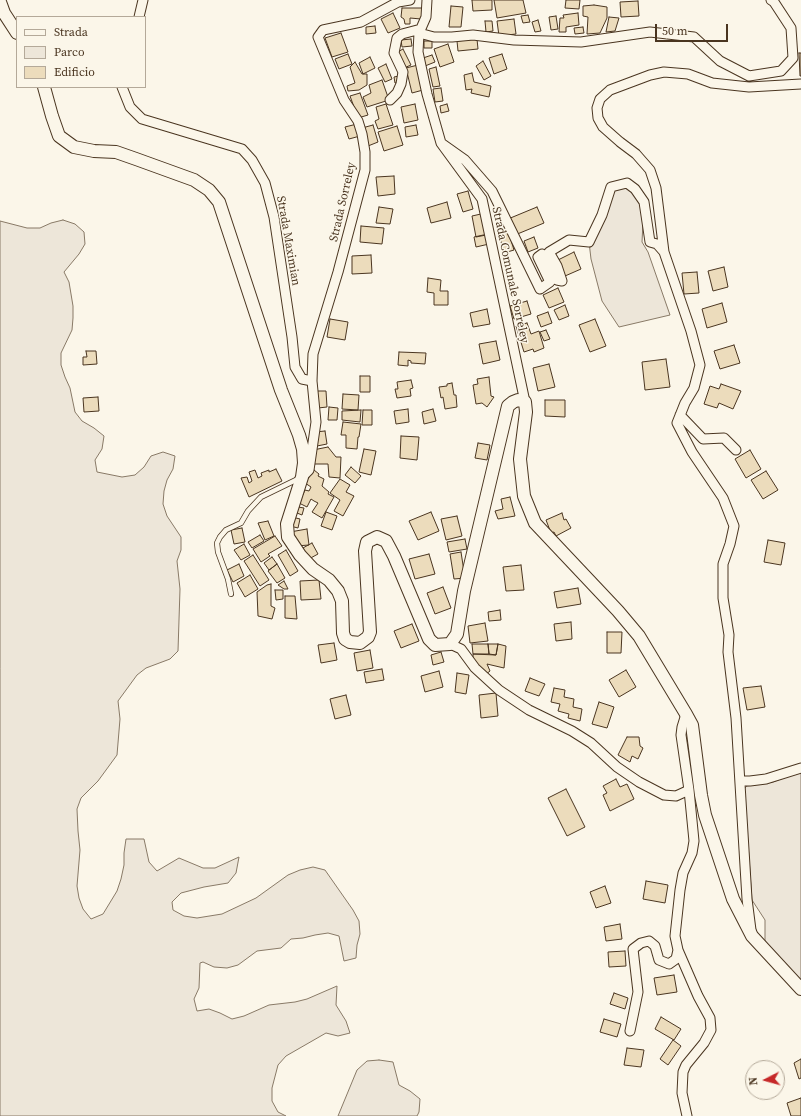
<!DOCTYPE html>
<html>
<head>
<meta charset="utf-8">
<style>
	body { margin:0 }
	#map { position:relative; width:801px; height:1116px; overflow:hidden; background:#fbf6e9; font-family:"Source Serif 4",serif }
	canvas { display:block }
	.legend { position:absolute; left:16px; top:16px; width:130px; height:72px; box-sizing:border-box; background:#fbf6e9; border:1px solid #b4a999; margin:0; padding:5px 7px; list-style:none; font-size:12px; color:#4a3520 }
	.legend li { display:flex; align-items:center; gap:8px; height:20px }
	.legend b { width:20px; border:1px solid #b4a999 }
	.north { position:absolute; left:745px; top:1060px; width:40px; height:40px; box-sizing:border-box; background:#fbf6e9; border:1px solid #b4a999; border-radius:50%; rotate:264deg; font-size:11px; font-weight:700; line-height:16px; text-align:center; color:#4a3520 }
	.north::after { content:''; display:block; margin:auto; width:14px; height:18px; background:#c62828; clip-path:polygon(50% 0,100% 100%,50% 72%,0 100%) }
	.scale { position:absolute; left:655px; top:24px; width:73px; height:18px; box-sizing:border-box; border:2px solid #4a3520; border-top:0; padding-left:5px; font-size:12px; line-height:14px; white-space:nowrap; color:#4a3520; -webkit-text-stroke:3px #fbf6e9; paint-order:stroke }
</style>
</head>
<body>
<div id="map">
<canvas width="801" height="1116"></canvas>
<ul class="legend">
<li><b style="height:5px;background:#fbf6e9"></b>Strada</li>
<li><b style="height:11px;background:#ede6d9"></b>Parco</li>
<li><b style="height:11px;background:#ecdcbc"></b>Edificio</li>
</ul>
<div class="north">N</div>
<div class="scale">50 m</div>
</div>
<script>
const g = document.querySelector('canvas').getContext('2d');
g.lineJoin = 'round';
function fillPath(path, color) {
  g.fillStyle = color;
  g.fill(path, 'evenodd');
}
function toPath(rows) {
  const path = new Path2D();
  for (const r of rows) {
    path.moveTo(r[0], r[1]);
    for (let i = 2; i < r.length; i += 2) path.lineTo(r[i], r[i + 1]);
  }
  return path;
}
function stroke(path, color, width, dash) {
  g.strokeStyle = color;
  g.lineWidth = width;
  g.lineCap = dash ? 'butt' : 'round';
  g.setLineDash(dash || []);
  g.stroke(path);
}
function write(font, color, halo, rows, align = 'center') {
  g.font = font + ' "Source Serif 4",serif';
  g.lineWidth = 3;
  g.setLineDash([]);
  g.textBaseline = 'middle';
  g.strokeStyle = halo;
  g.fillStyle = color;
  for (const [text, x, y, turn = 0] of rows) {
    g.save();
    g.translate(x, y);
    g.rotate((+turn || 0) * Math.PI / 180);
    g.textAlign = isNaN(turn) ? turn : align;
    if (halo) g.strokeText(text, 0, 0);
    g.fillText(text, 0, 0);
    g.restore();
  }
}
const green = toPath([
	[627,183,644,202,642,242,648,252,670,315,619,327,602,301,591,259,589,242,611,187,627,183],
	[63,220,75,224,84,232,85,244,79,254,64,272,69,282,73,306,73,318,72,330,61,353,61,365,65,377,70,388,75,412,82,421,94,428,104,436,102,449,95,460,97,472,122,477,135,475,144,467,151,456,163,452,175,456,173,469,167,480,164,491,163,504,167,516,181,537,181,550,177,561,180,589,178,651,170,659,146,668,137,675,118,701,120,719,117,755,98,781,81,798,77,809,78,831,80,850,77,886,79,898,83,909,91,919,103,914,117,891,121,879,124,865,124,853,126,839,144,839,149,862,157,871,179,858,203,868,215,868,239,857,236,873,228,883,204,887,181,893,172,902,173,910,184,916,197,918,222,914,256,898,288,875,300,870,313,867,325,870,353,910,359,921,360,934,357,945,356,958,344,961,339,936,328,933,315,935,303,938,291,939,281,948,257,951,238,965,227,968,214,967,203,962,200,963,199,988,194,999,197,1011,209,1009,220,1013,232,1019,244,1016,269,1005,295,1002,307,999,337,986,336,1005,346,1021,350,1033,338,1036,326,1033,286,1056,278,1065,272,1088,272,1101,278,1112,286,1116,0,1116,0,221,27,228,40,228,51,223,63,220],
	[801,771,801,982,765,944,765,920,752,900,744,789,747,786,773,782,801,771],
	[379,1060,393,1062,399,1085,410,1091,420,1099,419,1112,417,1116,338,1116,357,1070,367,1061,379,1060]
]);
fillPath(green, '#ede6d9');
stroke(green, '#887966', 1);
const building = toPath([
	[472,0,492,0,492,10,473,11,472,0],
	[494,0,523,0,526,13,497,18,494,0],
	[566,0,580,0,579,9,565,8,566,0],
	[638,1,639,16,621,17,620,2,638,1],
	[594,5,607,7,607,18,600,33,587,34,588,17,583,16,583,6,594,5],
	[451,6,463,7,461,27,449,27,451,6],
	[402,8,424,8,421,19,410,18,410,24,405,24,404,19,401,17,402,8],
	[393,13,400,28,388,33,381,19,393,13],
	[578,13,579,25,566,27,566,32,559,32,560,18,564,18,563,15,578,13],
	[528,15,530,22,523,23,521,16,528,15],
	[556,16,558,29,551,30,549,17,556,16],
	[609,17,619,18,615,31,606,32,609,17],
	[514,19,516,34,499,36,497,21,514,19],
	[538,20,541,31,535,32,532,22,538,20],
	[485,21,492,21,493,31,486,32,485,21],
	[375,26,376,33,366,34,366,27,375,26],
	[583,27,584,33,575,34,574,28,583,27],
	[341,33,348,52,332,57,325,38,341,33],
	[411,39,412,46,402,47,401,40,411,39],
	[477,39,478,49,458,51,457,41,477,39],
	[424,41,432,41,432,48,424,48,424,41],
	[448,44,454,62,440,67,434,49,448,44],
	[403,49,411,65,404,68,396,53,403,49],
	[799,53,801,53,801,76,800,76,799,53],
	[348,54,352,64,339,69,335,59,348,54],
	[502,54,507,69,494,74,489,58,502,54],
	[432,55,435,62,425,66,423,58,432,55],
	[370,57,375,68,363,74,359,63,370,57],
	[483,61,491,76,484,80,476,66,483,61],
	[355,62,362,74,367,74,367,85,359,90,348,91,347,86,355,83,350,67,355,62],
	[386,64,392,79,385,82,378,68,386,64],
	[418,65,423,90,412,93,406,68,418,65],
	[436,67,440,86,433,87,429,69,436,67],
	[472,73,474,82,491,86,489,97,471,93,472,89,466,90,464,75,472,73],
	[399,76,400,82,395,83,394,77,399,76],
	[382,80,389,100,367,107,363,97,371,93,369,85,382,80],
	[441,88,443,101,435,102,433,89,441,88],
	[360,93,368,115,358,118,350,96,360,93],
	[386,104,393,125,378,129,375,121,379,119,376,107,386,104],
	[415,104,418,120,404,123,401,107,415,104],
	[447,104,449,111,441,113,440,106,447,104],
	[357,124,360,136,349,139,345,127,357,124],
	[373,125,378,142,368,146,362,128,373,125],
	[416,125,418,135,406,137,405,127,416,125],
	[397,126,403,145,384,151,378,132,397,126],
	[394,176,395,194,378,196,376,177,394,176],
	[468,191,473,209,463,212,457,194,468,191],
	[447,202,451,218,431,223,427,208,447,202],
	[379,207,393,209,390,224,376,223,379,207],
	[537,207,544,223,515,235,508,219,537,207],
	[481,214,486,235,476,237,472,216,481,214],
	[361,226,384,228,382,244,360,242,361,226],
	[507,227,514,250,504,253,498,230,507,227],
	[488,234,489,244,476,247,474,237,488,234],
	[534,237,538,248,528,252,524,241,534,237],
	[574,252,581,269,565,276,558,260,574,252],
	[371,255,372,273,352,274,352,256,371,255],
	[724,267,728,287,713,291,708,271,724,267],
	[697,272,699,293,684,294,682,273,697,272],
	[428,278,441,280,440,291,448,291,448,305,434,305,434,293,427,292,428,278],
	[558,288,564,302,549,308,543,295,558,288],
	[527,301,531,314,514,319,510,306,527,301],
	[722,303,727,322,707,328,702,309,722,303],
	[565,305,569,316,559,320,554,310,565,305],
	[487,309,490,324,473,327,470,313,487,309],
	[548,312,552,323,541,327,537,316,548,312],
	[330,319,348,322,345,340,327,337,330,319],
	[595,319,606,346,590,352,579,325,595,319],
	[527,323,531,334,539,331,544,348,534,352,533,349,524,352,516,326,527,323],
	[546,330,550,339,544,341,540,332,546,330],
	[496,341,500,360,483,364,479,344,496,341],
	[734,345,740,363,720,369,714,351,734,345],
	[86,351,96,351,97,364,83,365,83,357,87,357,86,351],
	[399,352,426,353,425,364,411,363,411,361,408,360,408,366,398,365,399,352],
	[666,359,670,387,645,390,642,362,666,359],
	[549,364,555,387,538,391,533,368,549,364],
	[360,376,370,376,370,392,360,392,360,376],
	[489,377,491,396,494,397,487,407,482,403,476,404,473,385,478,384,477,379,489,377],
	[411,380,413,388,410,389,411,396,397,398,395,389,398,389,397,382,411,380],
	[452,383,454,395,456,395,457,407,445,409,443,397,441,398,439,387,447,386,447,384,452,383],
	[721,384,741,391,733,409,719,403,717,408,704,404,710,386,719,389,721,384],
	[317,391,326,391,327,407,318,408,317,391],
	[343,394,359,395,358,410,342,409,343,394],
	[98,397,99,411,84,412,83,398,98,397],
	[545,400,565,400,565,417,545,416,545,400],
	[329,407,338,408,337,420,328,420,329,407],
	[408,409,409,422,396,424,394,411,408,409],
	[433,409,436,421,424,424,422,412,433,409],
	[361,410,360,422,342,420,342,411,361,410],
	[363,410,372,410,372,425,362,425,363,410],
	[343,422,361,424,359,437,358,437,357,449,346,448,346,435,341,435,343,422],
	[325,431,327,444,317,446,315,432,325,431],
	[401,436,419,437,417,460,400,458,401,436],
	[478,443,490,445,487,460,475,458,478,443],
	[328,447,336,457,341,457,340,478,329,477,328,464,312,464,313,450,328,447],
	[364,449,376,451,371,475,359,472,364,449],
	[750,450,761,469,746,478,735,459,750,450],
	[351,467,361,476,355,483,345,475,351,467],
	[276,469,282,481,249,497,241,478,247,477,249,483,252,481,249,472,255,470,258,478,262,476,261,473,269,470,269,472,276,469],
	[314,470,319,474,318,476,324,479,322,486,329,492,328,494,334,497,322,518,312,512,318,503,314,501,311,499,307,507,299,503,305,490,309,491,311,487,305,483,314,470],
	[766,471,778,490,763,499,751,480,766,471],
	[340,479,350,485,346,492,354,496,343,516,334,511,340,500,330,493,340,479],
	[510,497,515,516,498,519,495,511,503,509,501,499,510,497],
	[298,507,304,508,302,515,297,513,298,507],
	[326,512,337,516,332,530,321,526,326,512],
	[431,512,439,531,418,540,409,521,431,512],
	[562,513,564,520,566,519,571,528,556,536,554,532,551,533,546,520,562,513],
	[457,516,462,536,446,540,441,519,457,516],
	[292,517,300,519,298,528,290,526,292,517],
	[268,521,274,536,265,540,258,523,268,521],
	[242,528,245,542,234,544,231,530,242,528],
	[307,529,309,545,296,546,290,532,307,529],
	[260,535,264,541,252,548,248,542,260,535],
	[275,536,282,546,268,554,270,556,261,562,253,549,275,536],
	[465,539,467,549,449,552,447,542,465,539],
	[768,540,785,543,781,565,764,562,768,540],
	[312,543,318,554,307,560,301,549,312,543],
	[244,544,250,555,241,560,234,550,244,544],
	[286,550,298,571,290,576,278,555,286,550],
	[461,552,465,578,454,579,450,554,461,552],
	[429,554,435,574,415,579,409,559,429,554],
	[253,555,269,580,260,586,244,561,253,555],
	[272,557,277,564,269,570,264,563,272,557],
	[239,564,244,576,233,582,227,570,239,564],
	[277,564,285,578,277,583,268,571,277,564],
	[521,565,524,590,506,591,503,567,521,565],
	[250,575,258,589,245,597,237,583,250,575],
	[319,580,321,599,301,600,300,581,319,580],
	[284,581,288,589,284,589,278,585,284,581],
	[271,584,271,606,275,608,272,619,258,616,257,592,267,585,271,584],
	[443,587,451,608,435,614,427,593,443,587],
	[578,588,581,604,557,608,554,592,578,588],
	[275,590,283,590,283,599,276,600,275,590],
	[285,596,295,596,297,619,285,618,285,596],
	[500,610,501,620,489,621,488,612,500,610],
	[571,622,572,639,556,641,554,624,571,622],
	[485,623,488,641,470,643,468,626,485,623],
	[412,624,419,641,401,648,394,631,412,624],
	[607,632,622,632,621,653,607,653,607,632],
	[334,643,337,660,321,663,318,645,334,643],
	[472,644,488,644,489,654,473,654,472,644],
	[488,644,498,644,496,655,489,654,488,644],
	[498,644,506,646,504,668,487,664,490,671,485,675,481,671,473,658,473,654,496,655,498,644],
	[370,650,373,668,357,671,354,653,370,650],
	[441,652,444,662,433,665,431,655,441,652],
	[382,669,384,680,366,683,364,672,382,669],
	[626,670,636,687,619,697,609,680,626,670],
	[439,671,443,687,425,692,421,676,439,671],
	[457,673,469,675,466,694,455,692,457,673],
	[530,678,545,684,539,696,525,691,530,678],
	[761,686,765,707,747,710,743,688,761,686],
	[554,688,565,690,564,697,574,699,573,707,582,709,580,721,568,718,569,714,558,711,560,704,551,702,554,688],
	[496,693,498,716,481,718,479,695,496,693],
	[346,695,351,715,335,719,330,699,346,695],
	[599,702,614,707,607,728,592,724,599,702],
	[627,737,639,737,640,746,643,748,638,759,632,756,630,762,618,755,627,737],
	[616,779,620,787,627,784,634,799,610,811,603,795,607,793,603,786,616,779],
	[566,789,585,827,567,836,548,798,566,789],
	[646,881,668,885,665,903,643,899,646,881],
	[605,886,611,903,596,908,590,892,605,886],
	[620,924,622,939,606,941,604,927,620,924],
	[625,951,626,966,609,967,608,952,625,951],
	[674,975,677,992,657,995,654,978,674,975],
	[614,993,628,998,625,1009,610,1004,614,993],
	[661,1017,681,1029,674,1040,655,1029,661,1017],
	[604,1019,621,1024,617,1037,600,1032,604,1019],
	[673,1040,681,1046,668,1065,660,1059,673,1040],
	[627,1048,644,1050,641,1067,624,1065,627,1048],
	[801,1059,801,1078,799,1079,794,1063,801,1059],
	[801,1098,801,1116,791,1116,787,1103,801,1098]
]);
fillPath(building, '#ecdcbc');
stroke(building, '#4a3520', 1);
const lane = toPath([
	[231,594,228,579,218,552,217,543,220,537,226,530,241,523,248,511,261,497,300,478]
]);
const street = toPath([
	[427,0,426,17,419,33,418,52,427,94,441,143,482,199,525,402],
	[139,17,143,0],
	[419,33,434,37,452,37,473,35,514,40,581,42,650,32,694,37,720,61,749,76,781,71,793,58,791,28,774,2,771,0],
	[122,87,130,107,142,119,242,149,252,160,265,183,274,217,292,337,295,367,302,379,312,381],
	[390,100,397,93,401,84,403,72,394,53,397,38,402,34,421,29],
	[441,143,465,160,492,191,540,289,550,282,538,257,542,254,557,280,562,281,557,266,549,252,569,240,589,242,602,215,611,187,627,183,635,189,644,202,650,242,657,244,664,252,691,331,700,365,694,388,685,403,677,423,692,452,723,498,734,526,730,544,723,564,723,598,729,635,728,652,736,718,747,899,751,930],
	[664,252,656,188,650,170,636,154,620,142,603,127,598,118,597,108,600,99,610,90,650,75,664,72,688,74,712,83,749,87,801,84],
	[680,415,703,439,724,438,736,450],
	[305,474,309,470,316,422,312,381,313,354,338,272,365,170,365,152,362,134,358,121,344,100,318,37,323,30,361,22,398,2,410,0],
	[450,644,461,649,475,668,499,690,529,710,572,731,591,743,617,767,639,782,664,795,676,796,689,790],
	[686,714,682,727,681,735,689,790,694,841,692,853,683,873,680,890,675,936,678,950,698,996,710,1018,711,1030,704,1043,686,1065,683,1072,682,1093,687,1116],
	[740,781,750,781,766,779,801,768],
	[630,1031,638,992,633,949,641,943,649,941,655,946,659,960,669,964,676,959,678,950]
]);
const secondary = toPath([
	[0,2,4,13,17,33],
	[44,87,52,116,59,136,74,147,94,151,116,152,136,159,194,180,209,190,219,202,281,390,299,435,303,449,304,463,302,477,287,524,288,537,300,555,313,569,329,580,338,591,342,601,343,633,345,639,350,642,360,643,368,637,370,632,365,551,367,542,377,537,386,541,394,556,429,639,435,645,450,644,457,634,464,591,508,406,513,402,518,400,525,402,526,412,520,459,524,496,535,523,618,611,639,636,686,714,692,725,701,795,705,815,733,899,752,936,801,989]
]);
stroke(lane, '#4a3520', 6);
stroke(street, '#4a3520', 11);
stroke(secondary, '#4a3520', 14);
stroke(lane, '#fbf6e9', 4.5);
stroke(street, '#fbf6e9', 9);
stroke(secondary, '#fbf6e9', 12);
write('12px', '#4a3520', '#fbf6e9', [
	["Strada Sorreley",343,202,-77],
	["Strada Maximian",288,241,80],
	["Strada Comunale Sorreley",510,275,78]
]);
</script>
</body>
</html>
